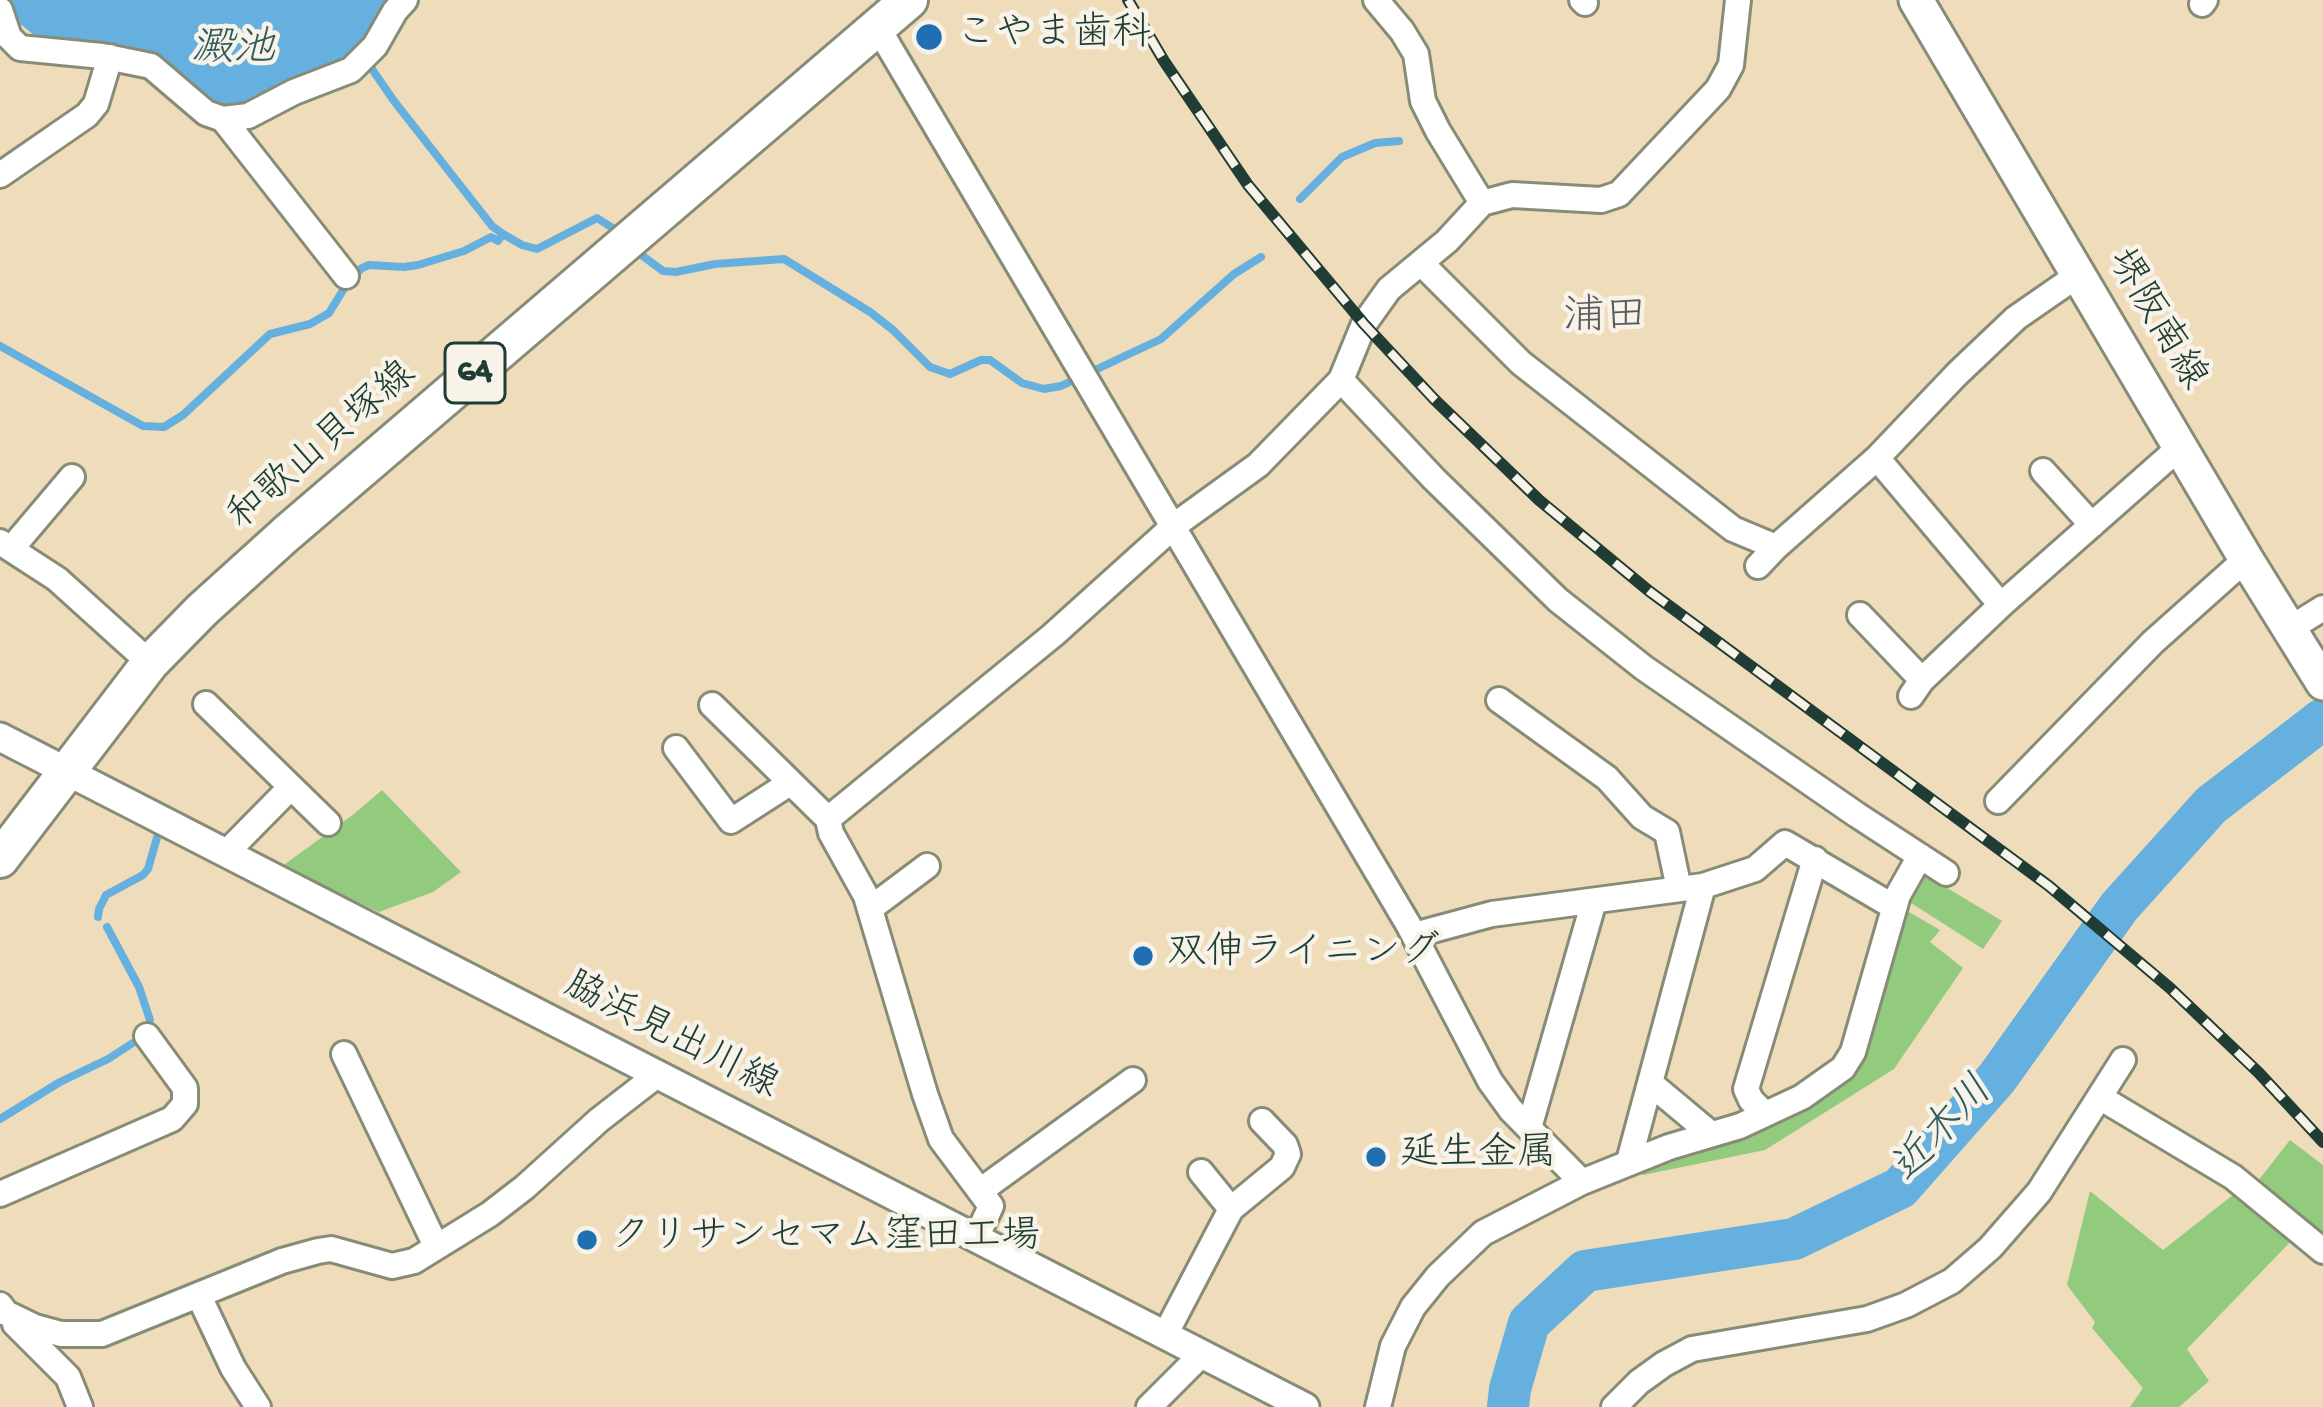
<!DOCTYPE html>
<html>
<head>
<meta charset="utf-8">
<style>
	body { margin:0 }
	canvas { display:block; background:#efdcba }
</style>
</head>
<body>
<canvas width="2323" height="1407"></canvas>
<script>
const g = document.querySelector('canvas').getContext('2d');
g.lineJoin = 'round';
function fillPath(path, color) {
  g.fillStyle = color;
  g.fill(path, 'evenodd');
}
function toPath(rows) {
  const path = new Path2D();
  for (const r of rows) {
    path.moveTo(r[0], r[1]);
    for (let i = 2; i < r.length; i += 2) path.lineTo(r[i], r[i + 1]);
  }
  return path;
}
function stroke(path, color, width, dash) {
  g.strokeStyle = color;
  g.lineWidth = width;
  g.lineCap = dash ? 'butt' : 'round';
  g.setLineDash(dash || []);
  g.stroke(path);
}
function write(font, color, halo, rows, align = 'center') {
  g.font = font + ' "Gochi Hand","Klee One",sans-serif';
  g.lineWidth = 9;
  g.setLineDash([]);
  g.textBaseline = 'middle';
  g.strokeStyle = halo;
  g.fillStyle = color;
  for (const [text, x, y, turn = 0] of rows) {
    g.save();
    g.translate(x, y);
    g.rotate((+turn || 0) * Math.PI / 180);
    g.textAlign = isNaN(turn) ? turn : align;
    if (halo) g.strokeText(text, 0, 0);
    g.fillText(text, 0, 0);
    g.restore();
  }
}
fillPath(toPath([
	[382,790,461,872,433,892,379,912,281,867,354,814],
	[1924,874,2002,921,1983,949,1908,901],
	[1900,907,1940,930,1930,942,1963,968,1894,1069,1765,1150,1643,1175,1632,1164,1836,1081],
	[2290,1140,2323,1165,2323,1266,2293,1239,2187,1349,2209,1381,2179,1407,2130,1407,2143,1388,2092,1328,2095,1322,2067,1285,2090,1191,2163,1250,2238,1191,2258,1181]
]), '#92ca7e');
fillPath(toPath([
	[10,0,389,0,377,30,361,53,242,106,217,110,178,73,148,60,40,40,18,22]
]), '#65b0de');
stroke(toPath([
	[365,59,394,101,492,226,503,234,522,245,537,249,597,218,619,232],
	[1300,199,1342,157,1375,143,1399,141],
	[636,251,663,271,676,272,715,264,784,259,870,312,893,330,930,367,950,374,981,360,990,360,1022,383,1044,389,1061,386,1161,339,1234,274,1261,257],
	[0,346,143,426,164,427,183,415,270,334,310,324,329,313,350,279,362,268,369,265,404,267,418,265,464,251,491,237,498,241,503,234],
	[98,917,99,909,106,895,143,875,148,869,158,834],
	[107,927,139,987,150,1020],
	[0,1119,60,1082,108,1059,142,1037]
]), '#65b0de', 8);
stroke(toPath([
	[1508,1407,1510,1389,1529,1323,1585,1271,1794,1239,1900,1188,1997,1078,2119,907,2211,805,2323,719]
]), '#65b0de', 42);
const minor = toPath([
	[1376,0,1402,31,1416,54,1423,101,1438,131,1482,203],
	[1582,0,1585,3],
	[2202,4,2205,0],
	[0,10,9,37,20,48,102,56,151,66,206,113,223,119,248,116,294,92,351,70,375,46,395,11,405,0],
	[878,28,1408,924,1490,1081,1511,1110,1582,1182,1669,1147,1740,1126,1802,1097,1843,1068,1853,1052,1898,895,1920,856],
	[223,119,346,276],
	[0,175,87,115,96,104,110,57],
	[1422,264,1521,363,1733,529,1776,547],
	[1341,380,1434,479,1558,600,1644,668,1857,815,1946,873],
	[1877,458,2001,605],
	[2043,471,2092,525],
	[0,542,57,579,150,663],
	[11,549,72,477],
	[1758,566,1776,547,1877,458,1957,374,2016,318,2078,275],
	[1860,615,1922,680],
	[2291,628,2323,608],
	[1911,696,1922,680,2001,605,2180,447],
	[1499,700,1607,778,1642,817,1667,832,1679,889],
	[206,704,328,823],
	[712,705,828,819,831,833,866,896,925,1094,941,1139,991,1206,976,1238],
	[676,748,731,821,790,783],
	[1998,801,2153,642,2246,559],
	[828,819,1053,635,1175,525,1258,465,1341,380,1364,324,1389,289,1447,241,1482,203,1512,195,1601,200,1619,194,1718,89,1731,65,1738,0],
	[226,853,290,788],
	[871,908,927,866],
	[1414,935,1492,914,1703,886,1755,869,1785,843,1894,907],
	[344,1054,436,1246],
	[1650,1083,1711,1134],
	[2101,1098,2233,1177,2323,1251],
	[1765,1114,1751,1100,1746,1089,1815,859],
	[1529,1128,1594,901],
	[1629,1161,1703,886],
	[1201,1172,1231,1209],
	[980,1191,1133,1080],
	[0,1194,172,1119,185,1104,185,1088,147,1036],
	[199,1296,233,1368,258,1407],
	[0,1305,6,1313,35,1327,61,1334,102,1334,282,1261,318,1251,331,1249,392,1266,414,1261,490,1214,525,1187,599,1120,657,1075],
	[15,1324,68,1377,80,1407],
	[1165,1335,1231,1209,1282,1167,1288,1154,1285,1145,1262,1121],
	[1149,1407,1202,1354],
	[1378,1407,1393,1346,1413,1307,1438,1276,1483,1233,1582,1182],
	[1614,1407,1639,1382,1664,1364,1692,1349,1867,1319,1906,1305,1952,1281,1990,1248,2039,1192,2123,1060]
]);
const tertiary = toPath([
	[0,737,1305,1407]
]);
const secondary = toPath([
	[1916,0,2246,559,2323,683]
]);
const primary = toPath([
	[0,859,150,663,202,610,286,534,909,0]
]);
stroke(minor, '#878c77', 30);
stroke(tertiary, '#878c77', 33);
stroke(secondary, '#878c77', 39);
stroke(primary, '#878c77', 42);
stroke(minor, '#fff', 24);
stroke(tertiary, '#fff', 27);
stroke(secondary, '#fff', 33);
stroke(primary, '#fff', 36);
const rail = toPath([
	[1128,0,1164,61,1248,185,1364,324,1435,400,1539,500,1649,591,2049,886,2170,988,2259,1073,2323,1142]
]);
stroke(rail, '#1f3d34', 12);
stroke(rail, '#f7f3e8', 8, [22]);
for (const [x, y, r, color] of [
	[929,37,15,"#1f6fb2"],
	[1143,956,12,"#1f6fb2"],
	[1376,1157,12,"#1f6fb2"],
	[587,1240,12,"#1f6fb2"]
]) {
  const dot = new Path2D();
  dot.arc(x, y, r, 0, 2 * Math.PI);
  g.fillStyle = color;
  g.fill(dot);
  stroke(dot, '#f7f3e8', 4.5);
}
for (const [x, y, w] of [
	[475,373,60]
]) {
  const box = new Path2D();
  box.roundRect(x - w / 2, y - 30, w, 60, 9);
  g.fillStyle = '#f7f3e8';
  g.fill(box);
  stroke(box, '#1f3d34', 3);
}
write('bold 36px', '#1f3d34', null, [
	["64",475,373]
]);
write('39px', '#1f3d34', '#f7f3e8', [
	["こやま歯科",956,37],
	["双伸ライニング",1167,956],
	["延生金属",1400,1157],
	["クリサンセマム窪田工場",611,1240]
], 'left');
write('39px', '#1f3d34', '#f7f3e8', [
	["堺阪南線",2154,321,59],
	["和歌山貝塚線",324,448,-41],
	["脇浜見出川線",670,1038,27]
]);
write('italic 42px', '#305a5e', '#f7f3e8', [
	["澱池",233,53],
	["近木川",1945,1132,-47]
]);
write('42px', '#5d5c5d', '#f7f3e8', [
	["浦田",1605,321]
]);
</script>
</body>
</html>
